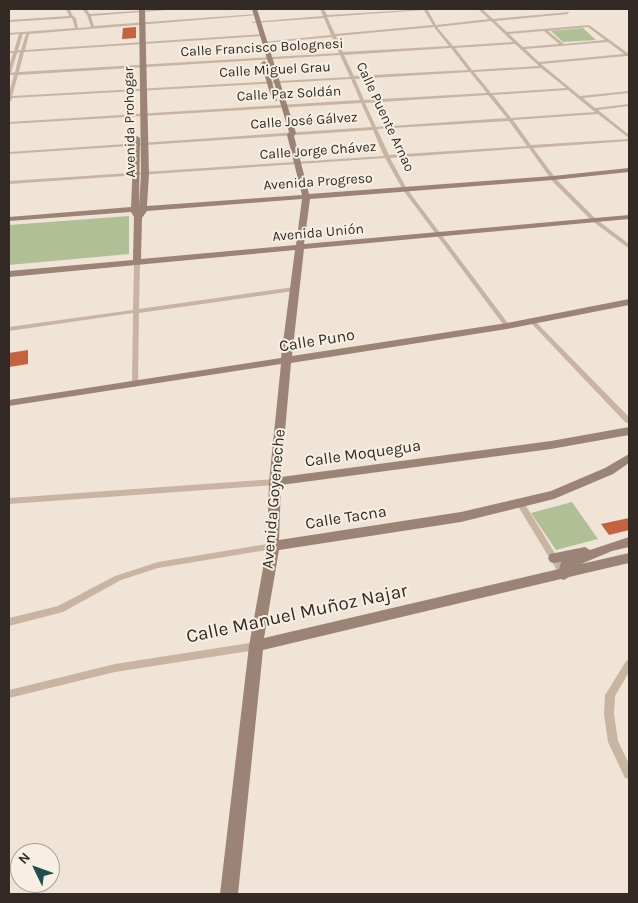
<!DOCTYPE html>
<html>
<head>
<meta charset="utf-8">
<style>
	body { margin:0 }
	#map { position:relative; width:638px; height:903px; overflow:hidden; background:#f0e4d7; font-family:Karla,sans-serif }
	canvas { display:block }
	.frame { position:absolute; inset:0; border:10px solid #332a25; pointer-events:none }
	.north { position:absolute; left:10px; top:843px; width:50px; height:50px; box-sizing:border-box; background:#f8efe3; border:1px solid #a9a097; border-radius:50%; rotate:312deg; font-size:14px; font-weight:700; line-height:20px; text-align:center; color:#332a25 }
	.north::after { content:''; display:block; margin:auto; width:18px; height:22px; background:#1c4f53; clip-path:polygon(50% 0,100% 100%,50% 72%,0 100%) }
</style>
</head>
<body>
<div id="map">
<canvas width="638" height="903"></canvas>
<div class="frame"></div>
<div class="north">N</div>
</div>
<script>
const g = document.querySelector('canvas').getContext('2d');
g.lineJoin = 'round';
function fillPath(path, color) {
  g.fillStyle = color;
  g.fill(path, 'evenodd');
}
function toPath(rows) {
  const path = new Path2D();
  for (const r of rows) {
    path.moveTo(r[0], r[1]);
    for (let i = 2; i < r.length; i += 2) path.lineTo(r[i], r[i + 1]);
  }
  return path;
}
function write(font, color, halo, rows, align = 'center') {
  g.font = font + ' Karla,sans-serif';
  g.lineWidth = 4;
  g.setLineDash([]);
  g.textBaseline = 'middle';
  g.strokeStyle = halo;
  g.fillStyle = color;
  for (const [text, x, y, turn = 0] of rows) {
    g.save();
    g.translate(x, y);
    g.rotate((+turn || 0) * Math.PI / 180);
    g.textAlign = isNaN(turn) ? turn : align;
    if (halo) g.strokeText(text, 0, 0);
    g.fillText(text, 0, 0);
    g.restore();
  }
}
fillPath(toPath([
	[583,28,596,40,563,42,551,31],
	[129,216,129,254,9,265,9,225],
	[572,502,598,539,556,550,531,513]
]), '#b1bf97');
fillPath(toPath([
	[136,27,136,38,122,39,123,28],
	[28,350,28,364,9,367,9,353],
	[629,518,629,530,609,535,601,524]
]), '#c56240');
fillPath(toPath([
	[66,9,70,9,72,15,76,18,78,28,91,27,87,15,82,9,86,9,90,14,166,9,180,9,91,16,94,26,256,14,258,15,29,34,25,50,263,34,265,35,263,36,24,52,19,72,339,53,332,37,265,43,263,42,331,35,324,18,253,23,251,22,323,16,320,9,324,9,327,15,427,9,436,25,489,19,478,9,482,9,493,19,569,12,568,14,495,21,507,32,589,25,629,54,629,57,627,56,541,64,580,96,629,91,629,93,583,98,595,108,629,104,629,106,598,110,629,135,629,138,598,114,513,120,531,145,629,139,629,141,533,148,557,180,596,219,629,244,629,248,627,247,592,221,553,182,529,148,390,158,407,189,510,326,507,328,505,327,403,190,385,158,9,184,9,181,384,156,373,130,9,154,9,152,372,127,361,103,9,124,9,122,360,100,351,79,12,98,11,101,9,101,9,93,14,75,9,75,9,67,13,53,9,53,9,51,14,51,19,34,9,35,9,33,75,28,72,18,9,22,9,20,69,16,66,9],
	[424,10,433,25,335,34,327,17,424,10],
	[491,21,513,42,453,46,437,27,491,21],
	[434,27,449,46,343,52,336,36,434,27],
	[588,27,605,40,564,44,548,31,588,27],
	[544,31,559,44,523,47,509,34,544,31],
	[23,34,26,34,21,50,18,50,23,34],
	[608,42,624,54,539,62,525,49,608,42],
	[515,44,539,66,472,70,455,48,515,44],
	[451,48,468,70,354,76,344,55,451,48],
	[20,52,15,72,11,73,17,53,20,52],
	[340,55,350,77,12,96,18,75,340,55],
	[541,68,566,88,491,93,474,72,541,68],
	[470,72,487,93,364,100,355,79,470,72],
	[568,90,595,112,511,118,493,95,568,90],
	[488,95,507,118,376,127,365,103,488,95],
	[509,121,527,146,389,155,377,129,509,121],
	[137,261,140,263,139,309,294,287,297,289,294,291,139,313,138,385,135,387,132,385,133,313,9,331,9,327,133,310,134,263,137,261],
	[532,319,534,320,629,417,629,423,626,423,530,322,529,321,532,319],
	[275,479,278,480,279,482,278,484,275,485,9,504,9,498,275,479],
	[520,500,523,501,567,573,568,575,567,577,564,578,561,577,516,503,517,501,520,500],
	[273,543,276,544,277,546,276,548,273,549,158,568,121,580,63,612,9,626,9,618,58,606,115,576,158,562,273,543],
	[256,642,259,643,261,646,259,649,256,650,115,672,9,698,9,690,115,664,256,642],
	[629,660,629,672,615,696,614,714,618,741,629,764,629,779,625,778,608,742,604,714,605,695,607,692,626,661,629,660]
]), '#c8b4a3');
fillPath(toPath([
	[139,9,145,9,149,174,147,206,302,195,287,135,289,132,252,9,257,9,296,133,294,136,309,194,553,176,629,168,629,172,553,180,310,199,304,244,629,215,629,219,304,249,292,356,507,323,629,299,629,305,507,329,291,363,281,477,551,441,629,427,629,435,551,449,281,485,279,540,461,512,551,491,605,468,629,454,629,463,613,474,554,499,461,522,279,550,264,638,559,569,561,562,554,563,550,562,548,558,550,554,585,547,590,550,629,537,629,547,612,551,581,564,629,553,629,563,569,577,564,580,561,579,263,650,238,894,220,894,249,646,267,546,269,482,281,364,9,406,9,400,281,358,295,250,9,277,9,271,133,260,134,217,131,212,9,221,9,217,131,207,134,138,137,136,140,138,139,207,141,174,139,9],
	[302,199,296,245,141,259,142,218,147,211,302,199],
	[264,61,267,63,277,101,272,100,261,63,264,61]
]), '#9b8375');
write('14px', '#332a25', '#f8efe3', [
	["Calle Francisco Bolognesi",262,48,-3],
	["Calle Miguel Grau",275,70,-3],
	["Calle Paz Soldán",289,94,-3],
	["Calle Puente Arnao",385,117,65],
	["Calle José Gálvez",304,121,-4],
	["Avenida Prohogar",130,122,-91],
	["Calle Jorge Chávez",318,151,-4],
	["Avenida Progreso",318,182,-4],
	["Avenida Unión",318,233,-5]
]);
write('16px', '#332a25', '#f8efe3', [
	["Calle Puno",317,341,-9],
	["Calle Moquegua",363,454,-8],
	["Avenida Goyeneche",274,499,-85],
	["Calle Tacna",346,518,-9]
]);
write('19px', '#332a25', '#f8efe3', [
	["Calle Manuel Muñoz Najar",297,614,-12]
]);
</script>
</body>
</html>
